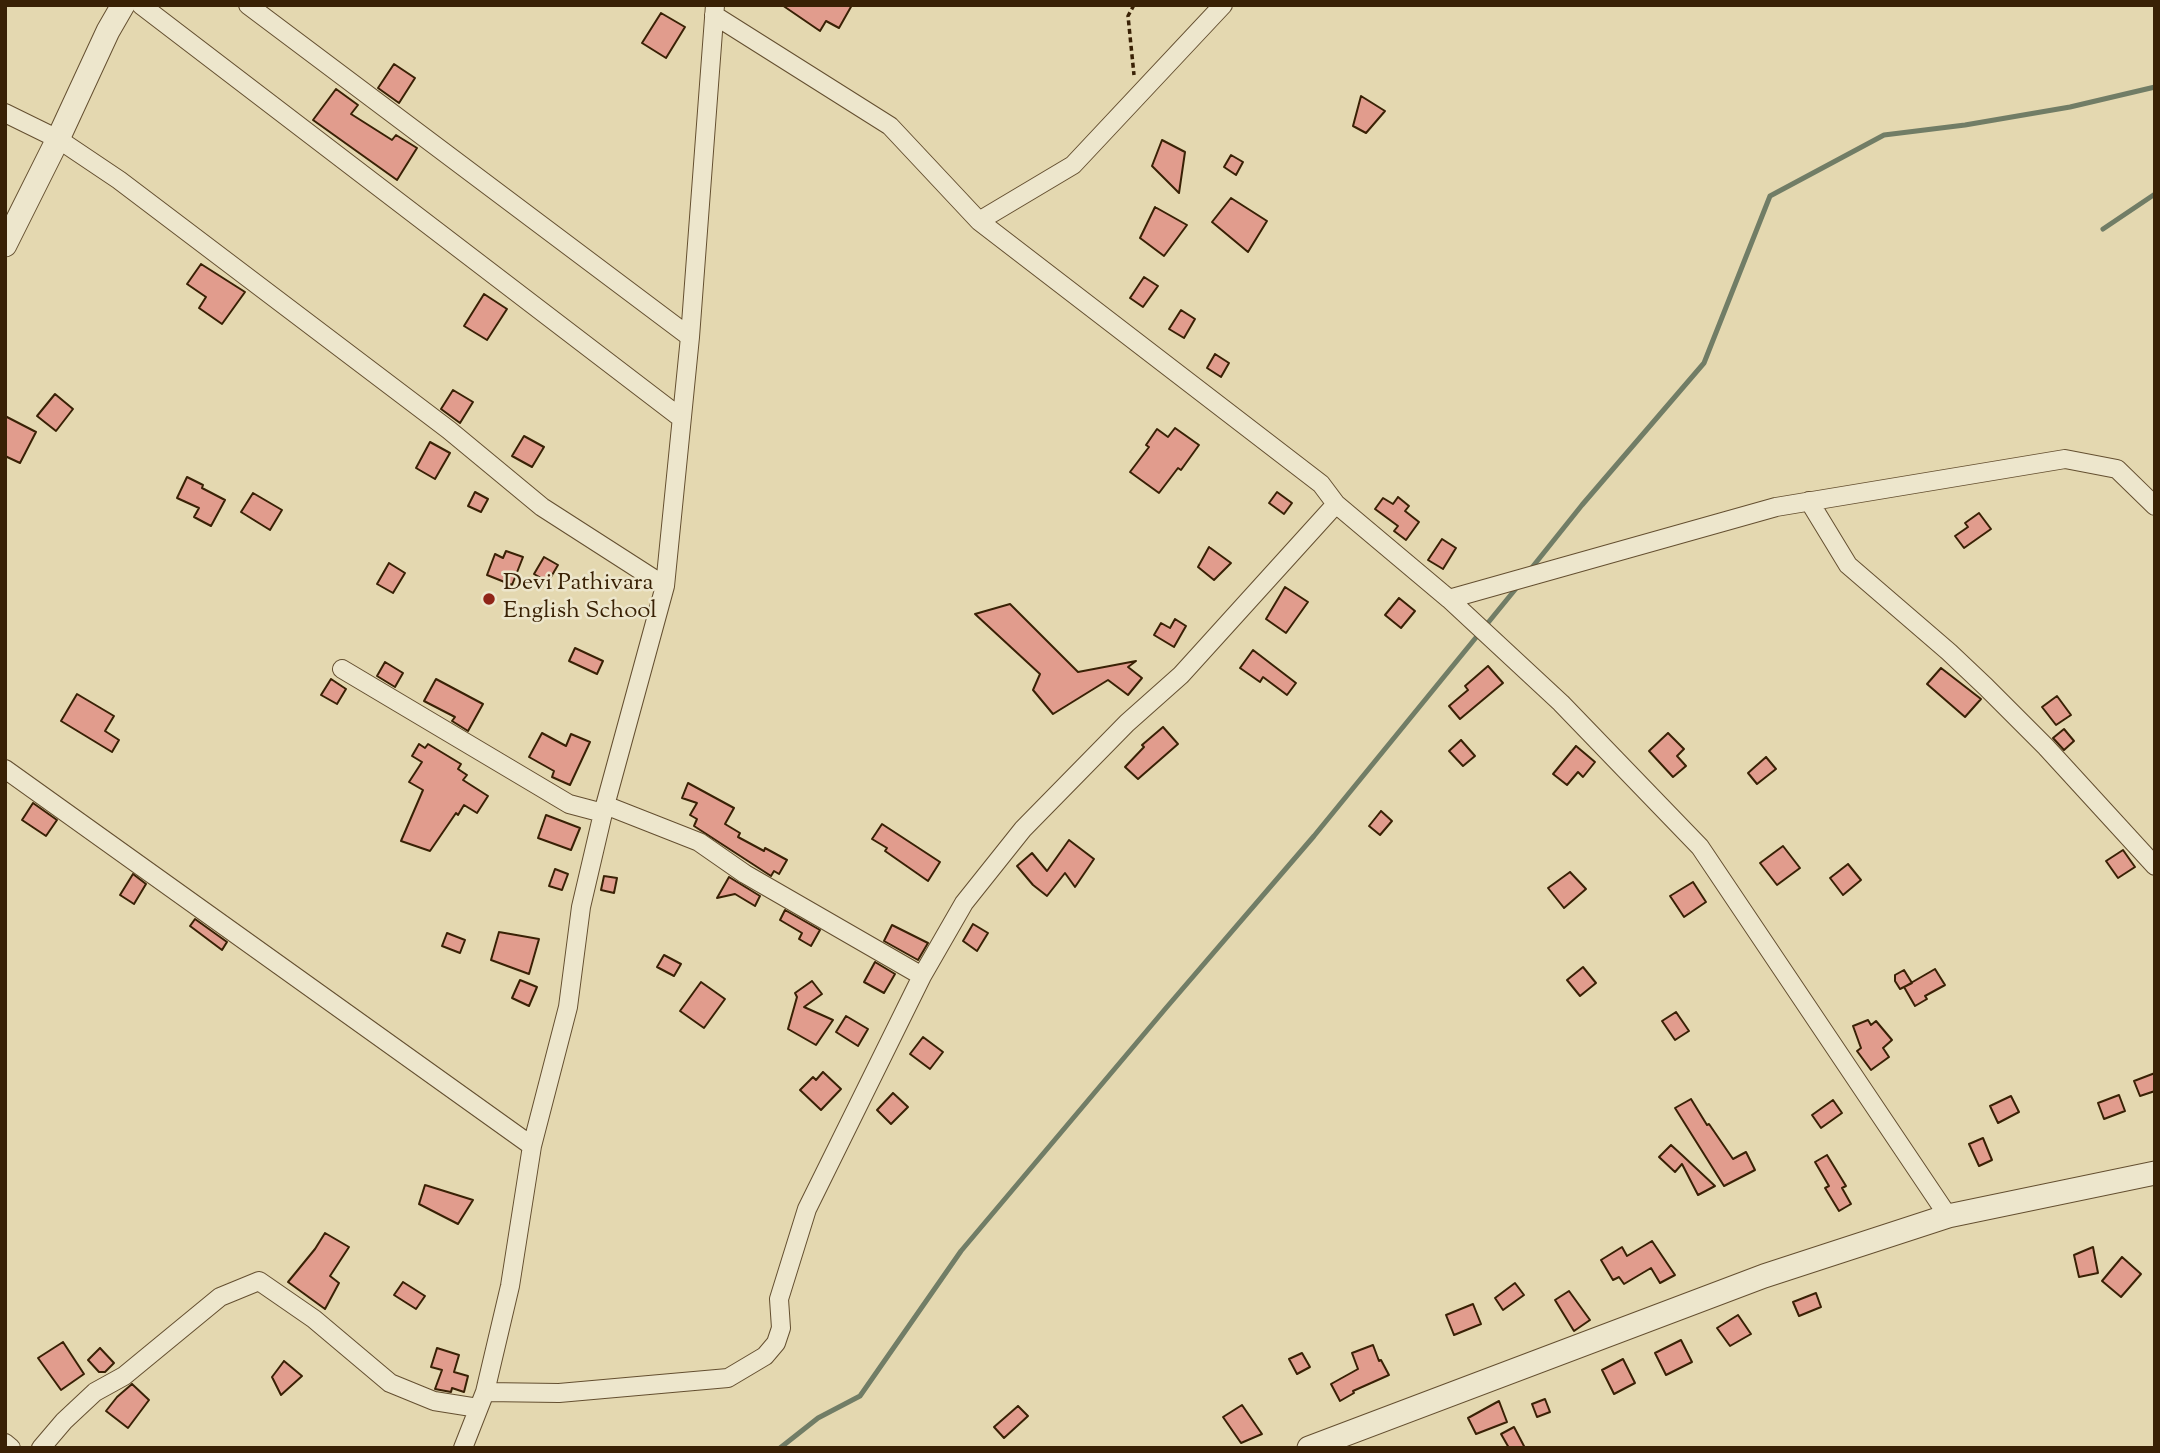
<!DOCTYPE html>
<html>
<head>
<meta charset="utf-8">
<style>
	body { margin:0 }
	#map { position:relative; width:2160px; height:1453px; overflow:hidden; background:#e4d8b0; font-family:"Sorts Mill Goudy",serif }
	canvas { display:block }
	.frame { position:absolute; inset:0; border:7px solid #392105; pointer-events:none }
</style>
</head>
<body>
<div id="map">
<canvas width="2160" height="1453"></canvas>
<div class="frame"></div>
</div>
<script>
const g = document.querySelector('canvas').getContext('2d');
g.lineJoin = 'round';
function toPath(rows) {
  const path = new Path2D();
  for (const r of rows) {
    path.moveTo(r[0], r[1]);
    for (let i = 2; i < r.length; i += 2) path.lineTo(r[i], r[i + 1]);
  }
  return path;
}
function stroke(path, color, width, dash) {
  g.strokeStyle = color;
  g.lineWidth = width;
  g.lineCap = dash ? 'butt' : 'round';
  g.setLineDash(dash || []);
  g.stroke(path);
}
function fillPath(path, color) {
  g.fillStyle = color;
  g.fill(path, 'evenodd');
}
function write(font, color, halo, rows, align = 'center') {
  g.font = font + ' "Sorts Mill Goudy",serif';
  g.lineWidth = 5;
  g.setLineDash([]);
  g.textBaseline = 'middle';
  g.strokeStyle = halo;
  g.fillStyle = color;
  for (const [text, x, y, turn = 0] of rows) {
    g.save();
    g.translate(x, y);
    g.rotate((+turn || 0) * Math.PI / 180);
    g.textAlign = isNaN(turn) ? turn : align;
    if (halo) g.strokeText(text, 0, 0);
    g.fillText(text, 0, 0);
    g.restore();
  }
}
stroke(toPath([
	[2103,229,2155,194],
	[1530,570,1582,505,1704,363,1770,196,1884,135,1965,125,2070,107,2155,87],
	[780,1448,818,1418,860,1396,961,1251,1166,1008,1314,836,1518,586]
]), '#717d66', 5);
const building = toPath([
	[782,5,852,5,839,28,826,21,820,31,782,5],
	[661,13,685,27,666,58,642,43,661,13],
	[394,64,415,78,399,103,378,88,394,64],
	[336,89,358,105,351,114,392,140,396,135,417,148,397,180,313,120,336,89],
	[1361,96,1385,111,1366,133,1353,126,1361,96],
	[1162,140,1185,152,1179,193,1152,166,1162,140],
	[1231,155,1243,162,1236,175,1224,167,1231,155],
	[1231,198,1267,221,1248,252,1212,222,1231,198],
	[1155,207,1187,225,1164,256,1140,238,1155,207],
	[201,264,245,292,222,324,199,308,206,297,187,284,201,264],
	[1144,277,1158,286,1143,307,1130,298,1144,277],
	[484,294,507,309,487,340,464,326,484,294],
	[1181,310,1195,319,1184,338,1169,329,1181,310],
	[1215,354,1229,363,1221,377,1207,368,1215,354],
	[453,390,473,402,460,423,441,409,453,390],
	[55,394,73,409,56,431,37,416,55,394],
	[5,416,36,432,20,463,5,456,5,416],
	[1175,428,1199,445,1181,470,1178,468,1159,493,1130,472,1149,447,1146,445,1157,429,1168,437,1175,428],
	[524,436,544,447,532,467,512,456,524,436],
	[430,442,450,453,435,479,416,468,430,442],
	[187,477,203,485,202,488,225,500,211,526,194,517,199,508,177,498,187,477],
	[475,492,488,499,481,512,468,506,475,492],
	[1277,492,1292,503,1284,514,1269,503,1277,492],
	[253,493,282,510,270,530,241,512,253,493],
	[1398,497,1409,506,1405,511,1419,522,1406,540,1394,531,1398,526,1375,509,1383,498,1393,504,1398,497],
	[1979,513,1991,529,1964,548,1955,536,1968,527,1965,523,1979,513],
	[1442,539,1456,548,1443,569,1428,560,1442,539],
	[1209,547,1231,563,1214,580,1198,567,1209,547],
	[506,551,523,557,512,585,487,575,495,554,503,558,506,551],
	[544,557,558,565,548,582,534,574,544,557],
	[389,563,405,573,393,593,377,584,389,563],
	[1285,587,1308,602,1286,633,1266,619,1285,587],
	[1399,598,1415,611,1401,628,1385,615,1399,598],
	[1010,604,1078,672,1136,661,1128,667,1142,678,1128,695,1108,680,1053,714,1033,690,1040,674,975,614,1010,604],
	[1175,619,1186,626,1174,647,1154,635,1161,623,1170,628,1175,619],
	[575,648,603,661,597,674,569,661,575,648],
	[1253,650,1296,683,1287,695,1263,677,1260,682,1240,668,1253,650],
	[385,662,403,673,395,687,377,676,385,662],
	[1488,666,1503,683,1460,719,1449,706,1468,690,1465,686,1488,666],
	[1941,668,1981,699,1965,717,1927,684,1941,668],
	[331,679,346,689,337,704,321,695,331,679],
	[436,679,483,704,468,731,452,721,455,717,424,701,436,679],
	[77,694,114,716,105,731,119,740,112,752,61,721,77,694],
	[2057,696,2071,715,2056,725,2042,707,2057,696],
	[1163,727,1178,744,1138,779,1125,767,1144,747,1142,745,1163,727],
	[2064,729,2074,741,2064,750,2053,738,2064,729],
	[542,733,566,746,571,734,590,742,570,785,552,777,554,771,529,757,542,733],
	[1668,733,1684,749,1677,756,1686,766,1673,777,1649,751,1668,733],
	[1461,740,1475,756,1463,766,1449,751,1461,740],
	[419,744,425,748,428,744,461,764,458,769,467,775,463,780,488,796,477,813,464,805,458,815,456,813,430,851,401,841,423,790,409,782,422,762,412,756,419,744],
	[1576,746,1595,762,1583,777,1578,772,1567,785,1553,774,1576,746],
	[1766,757,1776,769,1757,784,1748,773,1766,757],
	[688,783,734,808,725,824,740,833,738,837,764,851,765,848,787,860,779,874,774,871,771,876,694,826,697,819,690,815,697,803,682,798,688,783],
	[33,803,57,820,46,836,22,820,33,803],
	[1381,811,1392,821,1380,835,1369,826,1381,811],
	[546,815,580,828,571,850,538,838,546,815],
	[882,824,940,862,928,881,885,851,887,848,872,839,882,824],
	[1069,840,1094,859,1075,887,1065,873,1047,896,1033,885,1017,866,1032,853,1047,871,1069,840],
	[1783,846,1800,868,1777,885,1760,863,1783,846],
	[2123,850,2135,867,2118,878,2106,861,2123,850],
	[1848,864,1861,880,1843,895,1830,878,1848,864],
	[555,869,568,874,562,890,549,886,555,869],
	[1570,872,1586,889,1564,908,1548,888,1570,872],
	[133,874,146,884,134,904,120,895,133,874],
	[604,876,617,878,614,893,601,890,604,876],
	[729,877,760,896,755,906,735,894,717,898,729,877],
	[1693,882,1706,902,1684,917,1670,896,1693,882],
	[785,910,820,930,811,946,799,939,802,933,780,920,785,910],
	[195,919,227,942,222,950,190,926,195,919],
	[973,924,988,933,977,951,963,941,973,924],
	[892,925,928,943,918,960,884,941,892,925],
	[499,932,539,939,529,974,491,960,499,932],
	[447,933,465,940,460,953,442,946,447,933],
	[664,955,681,964,674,976,657,967,664,955],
	[875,962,895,974,884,993,864,982,875,962],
	[1583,967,1596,983,1580,996,1567,980,1583,967],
	[1935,969,1945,985,1925,996,1927,999,1915,1006,1904,987,1935,969],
	[1904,970,1912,983,1900,989,1895,981,1895,975,1904,970],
	[520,980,537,987,529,1006,512,998,520,980],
	[812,981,822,994,804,1007,833,1020,816,1045,788,1029,797,997,795,993,812,981],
	[701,982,725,999,704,1028,680,1011,701,982],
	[1676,1012,1689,1031,1675,1040,1662,1021,1676,1012],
	[846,1016,868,1029,858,1046,836,1032,846,1016],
	[1868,1020,1871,1025,1876,1021,1892,1040,1883,1048,1889,1057,1871,1070,1857,1051,1861,1048,1853,1026,1868,1020],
	[923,1037,943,1052,930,1069,910,1054,923,1037],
	[823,1072,841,1089,821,1110,800,1090,813,1077,816,1080,823,1072],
	[2155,1073,2155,1091,2140,1096,2134,1081,2155,1073],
	[893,1093,908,1107,891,1124,877,1110,893,1093],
	[2119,1095,2125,1111,2104,1119,2098,1103,2119,1095],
	[2011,1096,2019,1112,1998,1123,1990,1106,2011,1096],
	[1691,1099,1707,1125,1709,1124,1733,1159,1746,1152,1755,1170,1724,1186,1675,1108,1691,1099],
	[1833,1100,1842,1113,1821,1128,1812,1115,1833,1100],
	[1983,1138,1992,1160,1979,1166,1969,1144,1983,1138],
	[1671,1145,1683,1156,1715,1186,1698,1195,1682,1164,1675,1172,1659,1157,1671,1145],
	[1827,1155,1846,1186,1842,1188,1851,1204,1839,1211,1825,1188,1829,1186,1815,1162,1827,1155],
	[425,1185,473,1200,458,1224,419,1204,425,1185],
	[325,1233,349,1247,330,1276,339,1283,325,1309,288,1282,315,1249,325,1233],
	[1652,1241,1675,1275,1660,1283,1651,1268,1624,1284,1619,1277,1613,1280,1601,1260,1622,1247,1627,1256,1652,1241],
	[2093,1247,2098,1273,2079,1277,2074,1255,2093,1247],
	[2122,1257,2141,1274,2121,1297,2102,1281,2122,1257],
	[403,1282,425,1296,416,1309,394,1295,403,1282],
	[1515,1283,1524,1295,1503,1310,1495,1298,1515,1283],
	[1569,1291,1590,1320,1574,1331,1555,1300,1569,1291],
	[1816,1293,1821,1307,1799,1316,1793,1302,1816,1293],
	[1473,1304,1481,1324,1454,1335,1446,1315,1473,1304],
	[1738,1315,1751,1334,1730,1346,1717,1328,1738,1315],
	[1681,1340,1692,1362,1666,1375,1655,1353,1681,1340],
	[63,1342,84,1374,61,1390,38,1358,63,1342],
	[1373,1345,1379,1361,1381,1360,1389,1375,1353,1391,1354,1393,1340,1401,1331,1384,1358,1369,1352,1353,1373,1345],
	[100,1348,114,1363,105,1372,99,1372,88,1360,100,1348],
	[437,1348,459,1355,454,1372,468,1376,464,1392,452,1388,451,1392,435,1389,442,1370,431,1367,437,1348],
	[1302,1353,1310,1367,1297,1374,1289,1359,1302,1353],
	[1623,1359,1635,1383,1614,1394,1602,1370,1623,1359],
	[284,1361,302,1376,281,1395,272,1377,284,1361],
	[132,1384,149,1400,128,1428,106,1411,117,1397,132,1384],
	[1545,1399,1550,1412,1537,1417,1532,1404,1545,1399],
	[1499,1401,1507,1422,1476,1434,1468,1418,1499,1401],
	[1242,1405,1262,1434,1241,1443,1223,1417,1242,1405],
	[1018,1406,1028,1416,1004,1438,994,1427,1018,1406],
	[1514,1427,1525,1448,1509,1448,1501,1434,1514,1427]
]);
fillPath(building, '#e19c8d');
stroke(building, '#392105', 2);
const minor = toPath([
	[141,5,681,418],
	[248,5,690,337],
	[714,15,890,126,979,221,1321,484,1336,504,1449,599,1561,703,1700,847,1948,1216],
	[5,113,58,139,119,180,449,430,542,507,665,586],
	[979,221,1073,165,1223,5],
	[1809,501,1848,565,1949,652,1986,687,2046,747,2155,866],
	[1449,599,1776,507,2065,459,2117,469,2155,506],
	[342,669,569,804,603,813],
	[5,769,532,1146],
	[605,805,699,842,745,874,922,976],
	[485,1392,559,1393,728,1378,765,1356,776,1343,781,1328,779,1299,807,1209,922,976,964,903,1023,829,1127,723,1181,675,1336,504],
	[5,1443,11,1448],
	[41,1448,64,1421,95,1392,124,1376,220,1297,259,1281,314,1319,390,1383,434,1401,478,1408],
	[463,1448,485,1392,510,1286,532,1146,568,1007,581,907,603,813,665,586,690,337,715,5]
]);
const tertiary = toPath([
	[5,245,58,139,108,31,123,5],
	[1309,1448,1764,1276,1948,1216,2155,1173]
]);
stroke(minor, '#644f30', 20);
stroke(tertiary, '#644f30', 25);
stroke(toPath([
	[1134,5,1128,16,1134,75]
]), '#392105', 3.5, [5, 3.5]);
stroke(minor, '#ede6cc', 18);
stroke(tertiary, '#ede6cc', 23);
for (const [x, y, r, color] of [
	[489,599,7,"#8f2418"]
]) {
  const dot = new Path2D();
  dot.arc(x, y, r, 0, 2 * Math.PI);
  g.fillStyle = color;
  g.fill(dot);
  stroke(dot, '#ede6cc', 2.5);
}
write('24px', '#392105', '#ede6cc', [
	["Devi Pathivara",503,585],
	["English School",503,613]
], 'left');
</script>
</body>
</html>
